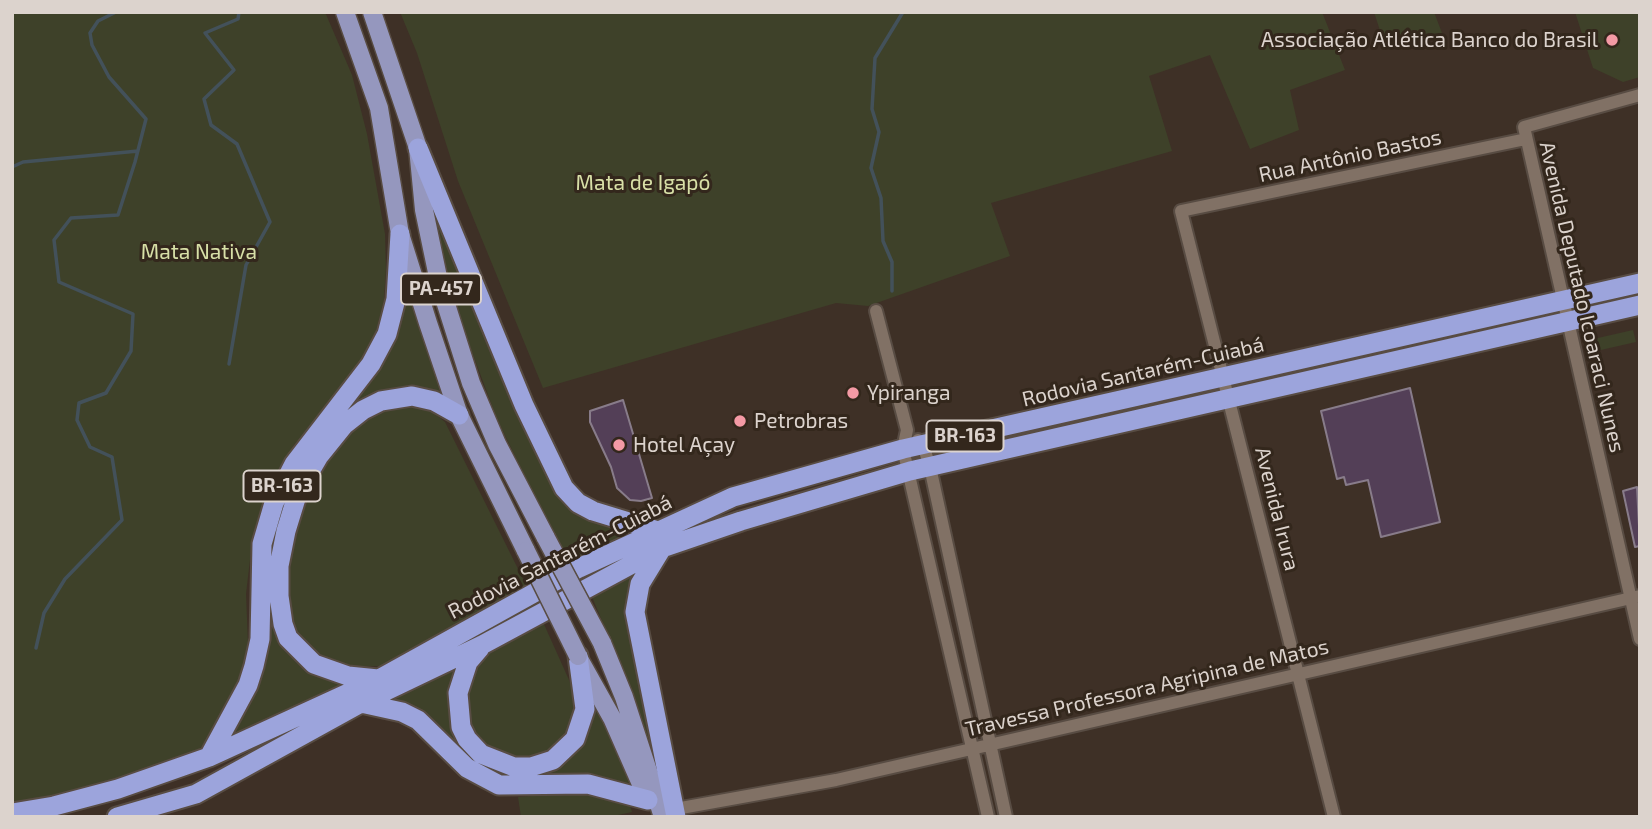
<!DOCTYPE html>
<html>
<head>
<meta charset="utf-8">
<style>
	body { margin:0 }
	#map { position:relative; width:1652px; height:829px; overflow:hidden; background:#3e3026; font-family:"Exo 2",sans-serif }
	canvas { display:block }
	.frame { position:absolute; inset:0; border:14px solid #dcd3cd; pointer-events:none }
</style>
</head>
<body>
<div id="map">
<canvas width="1652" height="829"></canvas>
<div class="frame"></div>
</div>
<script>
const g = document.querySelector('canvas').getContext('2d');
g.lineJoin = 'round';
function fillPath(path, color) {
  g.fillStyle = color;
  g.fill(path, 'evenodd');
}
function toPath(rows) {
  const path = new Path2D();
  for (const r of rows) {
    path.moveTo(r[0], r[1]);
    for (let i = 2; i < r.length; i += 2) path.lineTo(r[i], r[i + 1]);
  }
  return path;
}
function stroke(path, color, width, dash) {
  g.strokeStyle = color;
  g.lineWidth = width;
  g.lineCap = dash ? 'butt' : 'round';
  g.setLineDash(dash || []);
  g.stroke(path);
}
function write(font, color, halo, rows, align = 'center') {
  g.font = font + ' "Exo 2",sans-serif';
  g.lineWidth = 6;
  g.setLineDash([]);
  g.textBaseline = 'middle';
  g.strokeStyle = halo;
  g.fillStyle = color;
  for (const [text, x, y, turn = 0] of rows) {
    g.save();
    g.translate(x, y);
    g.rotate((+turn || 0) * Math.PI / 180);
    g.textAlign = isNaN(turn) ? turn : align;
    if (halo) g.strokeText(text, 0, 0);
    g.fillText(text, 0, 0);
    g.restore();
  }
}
fillPath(toPath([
	[12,12,325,12,352,75,367,134,385,234,386,269,384,300,376,331,356,370,294,445,273,482,252,543,246,594,248,643,242,681,217,727,195,755,171,766,12,812],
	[400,12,1322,12,1345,70,1290,90,1299,130,1250,149,1210,55,1149,76,1172,151,991,203,1010,256,868,306,836,303,543,388,458,181,417,53],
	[1374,12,1434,12,1442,33,1385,46],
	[1575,12,1640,12,1640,77,1623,82,1593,68],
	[418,148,564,488,643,527,568,565,497,419,460,320,428,216],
	[405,273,444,398,410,387,391,389,369,395,344,413,342,411,362,392,388,353,398,328],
	[1633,330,1636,342,1592,352,1589,340],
	[394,404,427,407,445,422,526,585,384,666,344,667,316,658,296,632,287,593,292,547,309,495,338,446,366,417],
	[646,564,636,582,668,801,634,697,592,597],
	[272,614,276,630,353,685,216,754,257,683,266,656],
	[543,622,578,700,568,738,554,750,535,758,519,760,496,754,478,741,466,724,468,684,486,654],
	[456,667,449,712,452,725,497,771,575,752,585,740,591,725,591,694,630,784,586,775,508,777,495,774,480,766,436,724,405,706,386,702],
	[570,793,609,795,629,802,632,812,609,817,521,817,518,797]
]), '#3e4129');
stroke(toPath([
	[12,167,23,162,138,151],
	[892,291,892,262,883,241,881,198,871,168,879,132,872,109,875,58,903,12],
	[229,364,246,265,270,222,237,144,211,125,204,99,234,70,205,33,238,19,239,12],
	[36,648,44,613,65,579,122,520,112,457,90,447,77,420,79,403,106,393,131,351,133,314,59,282,54,240,71,218,118,215,135,162,146,119,109,77,92,45,90,33,98,21,116,12]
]), '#43515a', 3.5);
const building = toPath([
	[1410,388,1440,522,1381,537,1368,480,1346,485,1344,477,1337,479,1321,411,1410,388],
	[623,400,652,498,641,501,630,500,617,488,611,467,590,422,590,411,623,400],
	[1637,487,1640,546,1635,547,1623,491,1637,487]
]);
fillPath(building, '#533f57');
stroke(building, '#887c8a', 2);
const minor = toPath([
	[1640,95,1524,127,1640,639],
	[876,311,907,430,903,449,988,817],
	[918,440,923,445,930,467,1006,817],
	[670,810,836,780,1640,596],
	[1334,817,1181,211,1526,139]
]);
const primary = toPath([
	[345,12,379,108,400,234,428,323,459,415,526,551],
	[372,12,418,148,424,210,439,282,471,383,497,444,546,538],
	[602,643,624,697,663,817],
	[579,659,612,718,644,791]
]);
const trunk = toPath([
	[418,148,524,405,564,488,578,503,593,511,655,530],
	[662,548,640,584,635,612,676,817],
	[480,648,468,662,458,693,461,727,467,739,481,754,514,767,531,767,553,760,575,739,585,709,578,656],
	[378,679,348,676,314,664,288,638,283,624,279,596,279,566,286,531,298,492,319,456,344,425,363,410,381,401,412,396,434,401,459,415],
	[361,703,402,712,418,720,467,768,499,785,588,784,648,800],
	[209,757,248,685,254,666,260,639,262,544,274,503,294,464,371,364,387,334,396,299,400,234],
	[12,813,54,806,118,789,209,757,379,679,579,568,733,497,903,449,1640,283],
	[117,817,196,794,361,703,482,645,662,548,741,521,910,471,1640,305]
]);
stroke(minor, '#584c43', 16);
stroke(primary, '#584c43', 21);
stroke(trunk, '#584c43', 23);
stroke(minor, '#817165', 12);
stroke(primary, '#9597be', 18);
stroke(trunk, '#9ca4dc', 19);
const primaryBridge = toPath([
	[546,538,602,643],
	[526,551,578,656]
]);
stroke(primaryBridge, '#584c43', 21, []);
stroke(primaryBridge, '#9597be', 18);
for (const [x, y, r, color] of [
	[1612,40,7,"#f49aa5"],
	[853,393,7,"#f49aa5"],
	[740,421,7,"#f49aa5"],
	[619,445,7,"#f49aa5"]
]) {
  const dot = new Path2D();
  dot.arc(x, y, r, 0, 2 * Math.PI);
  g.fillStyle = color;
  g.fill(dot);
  stroke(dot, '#33271c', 2.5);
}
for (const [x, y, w] of [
	[441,289,80],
	[965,436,77],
	[282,486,77]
]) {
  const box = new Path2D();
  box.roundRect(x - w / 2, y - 15.5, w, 31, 5);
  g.fillStyle = '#33271c';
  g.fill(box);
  stroke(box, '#dcd3cd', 2);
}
write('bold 19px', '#dcd3cd', null, [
	["PA-457",441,289],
	["BR-163",965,436],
	["BR-163",282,486]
]);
write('21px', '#dcd3cd', '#33271c', [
	["Associação Atlética Banco do Brasil",1598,40,"right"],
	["Ypiranga",867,393],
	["Petrobras",754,421],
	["Hotel Açay",633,445]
], 'left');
write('21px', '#dcd3cd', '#33271c', [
	["Rua Antônio Bastos",1350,156,-12],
	["Avenida Deputado Icoaraci Nunes",1582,297,77],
	["Rodovia Santarém-Cuiabá",1143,372,-13],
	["Avenida Irura",1277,509,76],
	["Rodovia Santarém-Cuiabá",560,557,-27],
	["Travessa Professora Agripina de Matos",1147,688,-13]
]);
write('21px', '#d8e0a7', '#33271c', [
	["Mata de Igapó",643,183],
	["Mata Nativa",199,252]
]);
</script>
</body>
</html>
